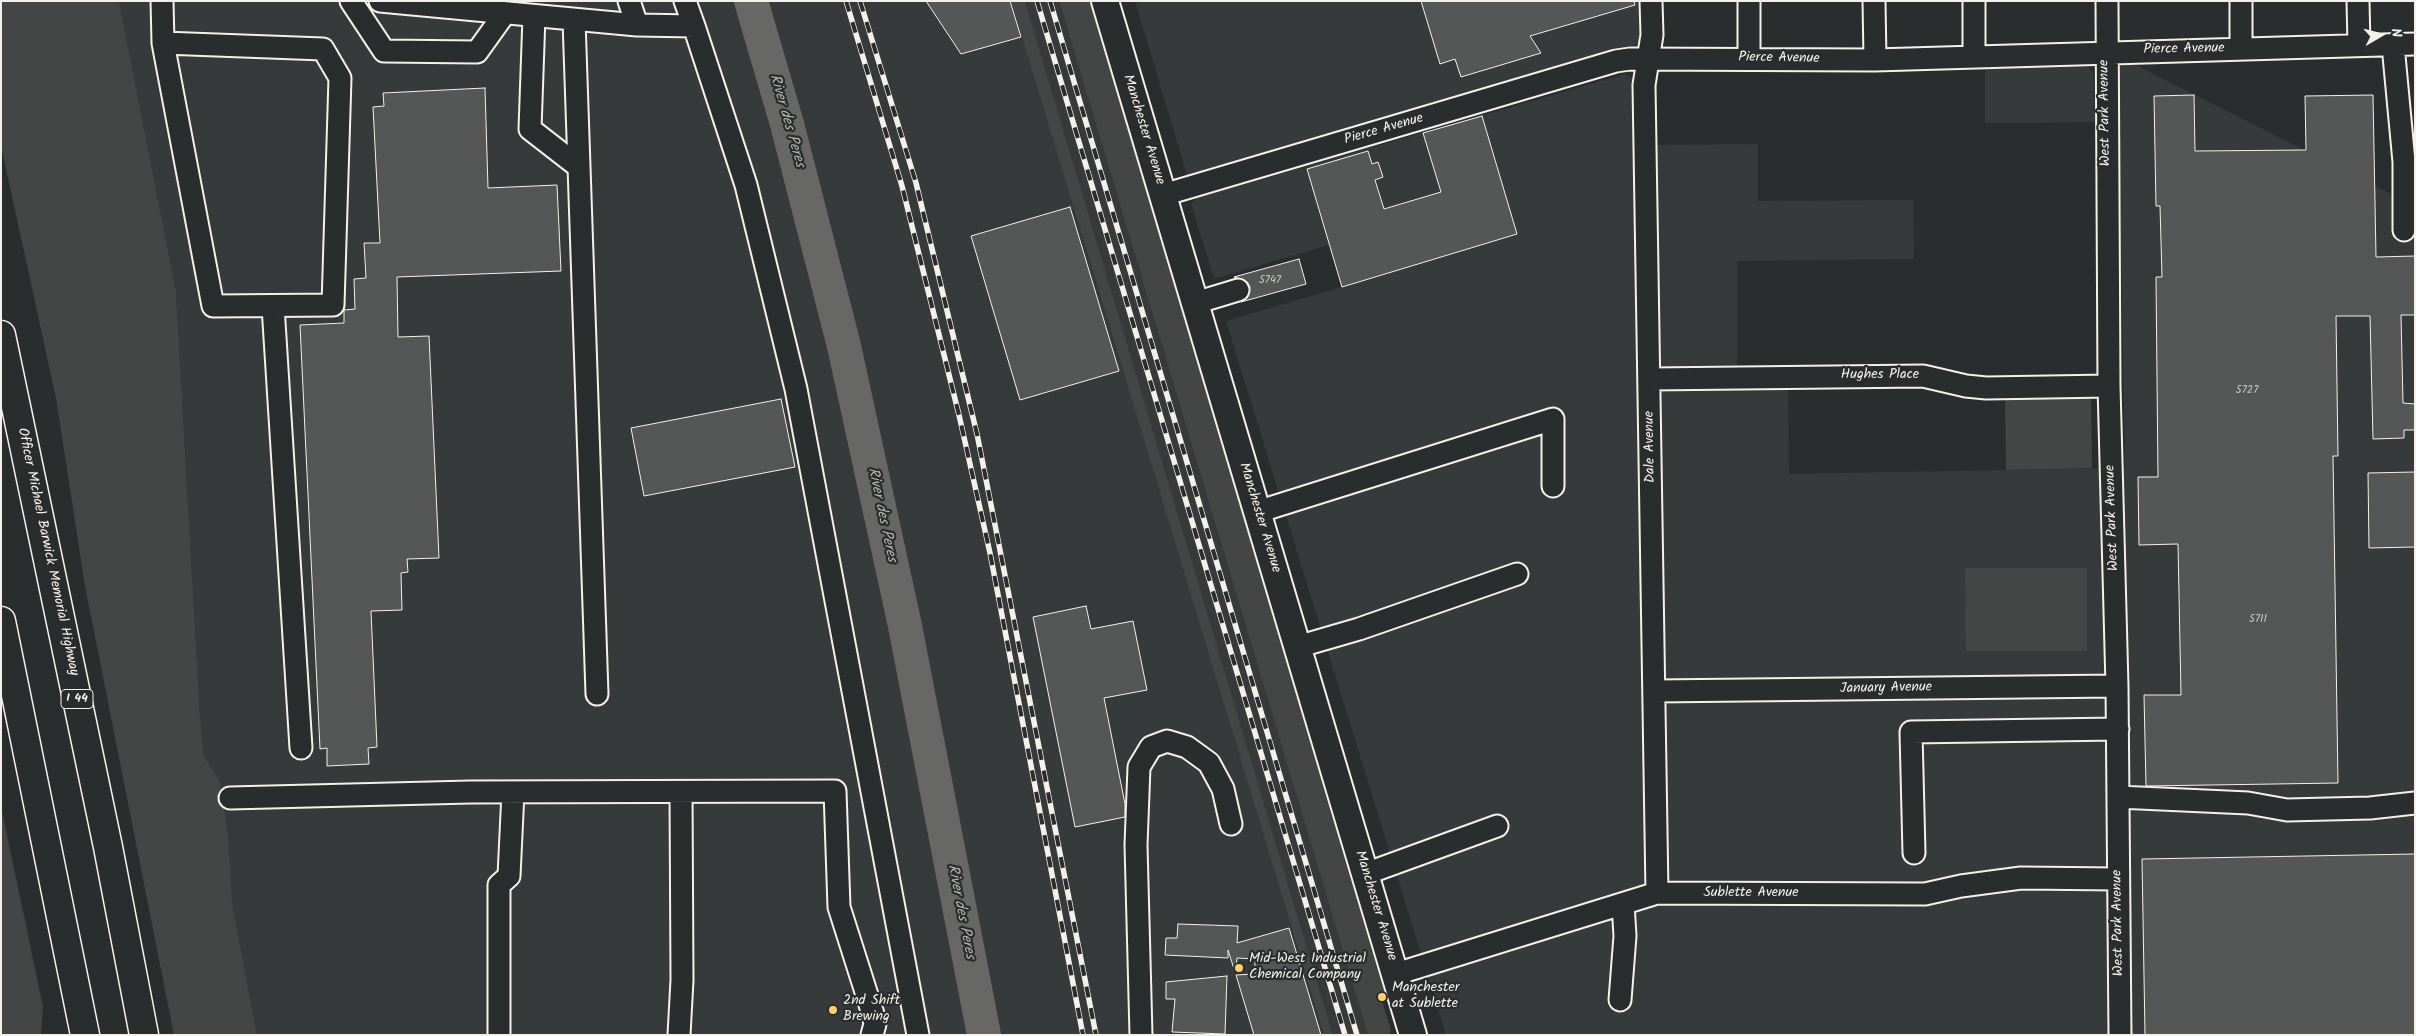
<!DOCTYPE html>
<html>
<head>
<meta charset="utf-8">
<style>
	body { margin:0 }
	#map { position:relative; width:2416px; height:1036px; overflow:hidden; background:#2a2d2e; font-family:Kalam,sans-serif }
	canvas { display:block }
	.frame { position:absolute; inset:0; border:2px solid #f4f1e8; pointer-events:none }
	.north { position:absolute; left:2356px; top:10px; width:50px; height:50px; -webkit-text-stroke:4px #2a2d2e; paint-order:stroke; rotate:82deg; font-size:14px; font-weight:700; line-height:20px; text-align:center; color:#f4f1e8 }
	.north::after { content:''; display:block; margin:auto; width:18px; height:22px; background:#f4f1e8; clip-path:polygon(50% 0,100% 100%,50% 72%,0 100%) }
</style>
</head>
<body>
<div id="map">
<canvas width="2416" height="1036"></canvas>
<div class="frame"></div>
<div class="north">N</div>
</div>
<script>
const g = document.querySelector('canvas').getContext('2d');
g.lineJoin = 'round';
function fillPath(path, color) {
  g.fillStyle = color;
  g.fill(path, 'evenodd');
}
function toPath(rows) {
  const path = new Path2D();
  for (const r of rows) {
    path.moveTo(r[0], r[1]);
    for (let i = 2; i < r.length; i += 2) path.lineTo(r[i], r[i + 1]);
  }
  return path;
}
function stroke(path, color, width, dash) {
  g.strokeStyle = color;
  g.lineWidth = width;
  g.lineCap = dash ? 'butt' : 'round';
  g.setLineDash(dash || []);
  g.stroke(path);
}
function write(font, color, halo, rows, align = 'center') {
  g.font = font + ' Kalam,sans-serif';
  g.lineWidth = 4.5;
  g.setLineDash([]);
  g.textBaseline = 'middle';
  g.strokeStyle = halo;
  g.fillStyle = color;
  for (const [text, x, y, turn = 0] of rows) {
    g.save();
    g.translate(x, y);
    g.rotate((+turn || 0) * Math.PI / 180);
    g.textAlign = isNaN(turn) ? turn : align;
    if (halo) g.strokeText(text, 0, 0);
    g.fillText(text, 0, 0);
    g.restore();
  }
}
fillPath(toPath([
	[119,1,1011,1,1324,1035,257,1035,204,756,200,717,176,292],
	[1025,1,1059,1,1368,1035,1333,1035],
	[1135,1,1642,1,1643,36,1641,42,1634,46,1187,175],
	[2128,61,2415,206,2415,1035,1446,1035,1226,321,1342,287,1329,245,1214,279,1191,204,1197,198,1625,74,1636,81,1643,386,1788,386,1789,474,2125,468,2118,78,2121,65],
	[2081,65,2088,67,2093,72,2095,122,1985,123,1985,68],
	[1758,144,1758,201,1913,200,1914,259,1737,261,1737,372,1658,373,1653,145]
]), '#373a3a');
fillPath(toPath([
	[1,1,119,1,176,292,200,717,204,756,220,782,228,837,232,903,257,1035,174,1035,85,586,56,398,1,146],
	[1011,1,1025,1,1333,1035,1324,1035],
	[1059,1,1090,1,1385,995,1378,998,1379,1002,1382,1001,1391,1030,1389,1035,1368,1035],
	[2091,394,2092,468,2006,470,2005,396],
	[1965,568,2087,568,2087,651,1966,651],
	[1,806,43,1007,41,1035,1,1035]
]), '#444645');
stroke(toPath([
	[751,1,787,124,844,346,905,626,984,1035]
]), '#676866', 34);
const building = toPath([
	[926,1,1010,1,1021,37,961,54,926,1],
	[1421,1,1634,1,1635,5,1530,36,1541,53,1461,77,1455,59,1440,64,1421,1],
	[485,88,488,188,557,185,561,271,397,277,398,337,429,336,439,558,407,559,408,572,401,573,402,610,371,611,377,747,368,748,369,764,327,766,327,748,320,749,300,325,344,323,344,310,355,309,354,279,366,278,364,243,380,243,373,107,384,106,383,93,485,88],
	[2194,95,2195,151,2306,150,2305,96,2373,95,2376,257,2415,256,2415,315,2401,315,2403,403,2415,404,2415,430,2404,430,2404,438,2373,439,2370,316,2336,316,2338,456,2333,456,2338,783,2146,786,2144,695,2181,695,2178,544,2139,545,2138,477,2158,477,2156,277,2162,277,2160,206,2156,206,2154,96,2194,95],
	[1482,116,1517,234,1342,287,1307,169,1368,151,1372,164,1378,162,1383,177,1375,180,1384,209,1441,192,1423,133,1482,116],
	[1070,207,1119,371,1020,400,971,236,1070,207],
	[1299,259,1306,284,1241,302,1247,298,1250,287,1246,281,1234,277,1299,259],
	[781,399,795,467,644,496,631,428,781,399],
	[2415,472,2415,547,2369,548,2368,473,2415,472],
	[1086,606,1091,629,1133,621,1147,690,1104,698,1125,804,1125,817,1075,827,1033,617,1086,606],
	[2415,854,2415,1035,2145,1035,2142,859,2415,854],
	[1178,924,1238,926,1237,943,1289,928,1321,1035,1254,1035,1236,975,1255,974,1255,959,1237,958,1236,969,1234,969,1228,950,1228,958,1165,955,1166,938,1177,938,1178,924],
	[1227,976,1225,1034,1172,1032,1175,999,1166,999,1166,982,1227,976]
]);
fillPath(building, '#555756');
stroke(building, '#f4f1e8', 1);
const minor = toPath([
	[162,1,163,43,213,306,333,305,340,78,323,49,163,43],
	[351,1,384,51,477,52,505,13],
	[380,1,637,25,694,26,685,1],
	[629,1,637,25],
	[1651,1,1652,35,1644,85,1657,893],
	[1749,1,1749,58],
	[1874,1,1875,60],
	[1974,1,1974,57],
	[2107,1,2109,386,2117,686,2120,1035],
	[2241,1,2241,48],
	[2358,1,2359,45],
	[534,16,530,129,579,167],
	[574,20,597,694],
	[694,26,746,185,796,389,918,1035],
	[2393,45,2404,162,2404,230],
	[1163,195,1616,61,1630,59,1875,60,2415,44],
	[1195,303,1238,290],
	[273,306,301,748],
	[1650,379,1923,376,1966,386,1986,388,2109,386],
	[1257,512,1553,419,1553,486],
	[1297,647,1359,629,1517,574],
	[1655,691,2117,686],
	[2118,797,2248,803,2287,810,2370,808,2415,803],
	[230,798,470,792,835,791,839,907,873,1014,875,1024,872,1035],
	[1914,853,1911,732,2118,729],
	[1365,874,1497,826],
	[1396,974,1657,893,1925,894,1961,886,2021,878,2118,879],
	[1620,1000,1625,936,1623,904],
	[499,1035,499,885,509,876,513,792],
	[679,1035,682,980,681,792],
	[1141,1035,1136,845,1139,767,1151,747,1167,741,1187,747,1209,763,1223,789,1231,824]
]);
const major = toPath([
	[1105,1,1413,1035]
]);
const highway = toPath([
	[1,335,108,847,144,1035],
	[1,621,85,1035]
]);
stroke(minor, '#f4f1e8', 25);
stroke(major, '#f4f1e8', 30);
stroke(highway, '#f4f1e8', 31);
stroke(minor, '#2a2d2e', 21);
stroke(major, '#2a2d2e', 26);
stroke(highway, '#2a2d2e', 28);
const rail = toPath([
	[846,1,902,186,959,415,990,553,1083,1035],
	[860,1,916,183,977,434,1096,1035],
	[1037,1,1345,1035],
	[1050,1,1357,1035]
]);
stroke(rail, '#f4f1e8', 5.5);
stroke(rail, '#2a2d2e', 4, [11]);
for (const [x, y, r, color] of [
	[1239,968,5,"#ffd166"],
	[1382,997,5,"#ffd166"],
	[833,1010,5,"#ffd166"]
]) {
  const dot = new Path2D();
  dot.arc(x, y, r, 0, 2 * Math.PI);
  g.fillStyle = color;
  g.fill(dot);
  stroke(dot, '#2a2d2e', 2);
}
write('11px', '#cccac4', null, [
	["5747",1270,281],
	["5727",2247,391],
	["5711",2258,620]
]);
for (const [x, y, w] of [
	[77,699,32]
]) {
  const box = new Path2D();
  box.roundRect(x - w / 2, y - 9.5, w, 19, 4);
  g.fillStyle = '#2a2d2e';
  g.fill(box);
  stroke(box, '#f4f1e8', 1);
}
write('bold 12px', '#f4f1e8', null, [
	["I 44",77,699]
]);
write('14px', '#f4f1e8', '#2a2d2e', [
	["Pierce Avenue",2184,50,-1],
	["Pierce Avenue",1779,59,1],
	["West Park Avenue",2106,113,-91],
	["Manchester Avenue",1143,130,73],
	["Pierce Avenue",1384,130,-16],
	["Hughes Place",1880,376],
	["Dale Avenue",1651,447,-91],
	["Manchester Avenue",1259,518,73],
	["West Park Avenue",2113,518,-92],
	["Officer Michael Barwick Memorial Highway",47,552,78],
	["January Avenue",1886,689,-1],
	["Sublette Avenue",1751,894],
	["Manchester Avenue",1375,906,73],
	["West Park Avenue",2119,923,-91]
]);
write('14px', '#f4f1e8', '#2a2d2e', [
	["Mid-West Industrial",1249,960],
	["Chemical Company",1249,976],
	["Manchester",1392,989],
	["at Sublette",1392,1005],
	["2nd Shift",843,1002],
	["Brewing",843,1018]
], 'left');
write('italic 15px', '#b5b3ae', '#2a2d2e', [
	["River des Peres",786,121,74],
	["River des Peres",881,515,78],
	["River des Peres",960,912,79]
]);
</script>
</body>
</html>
